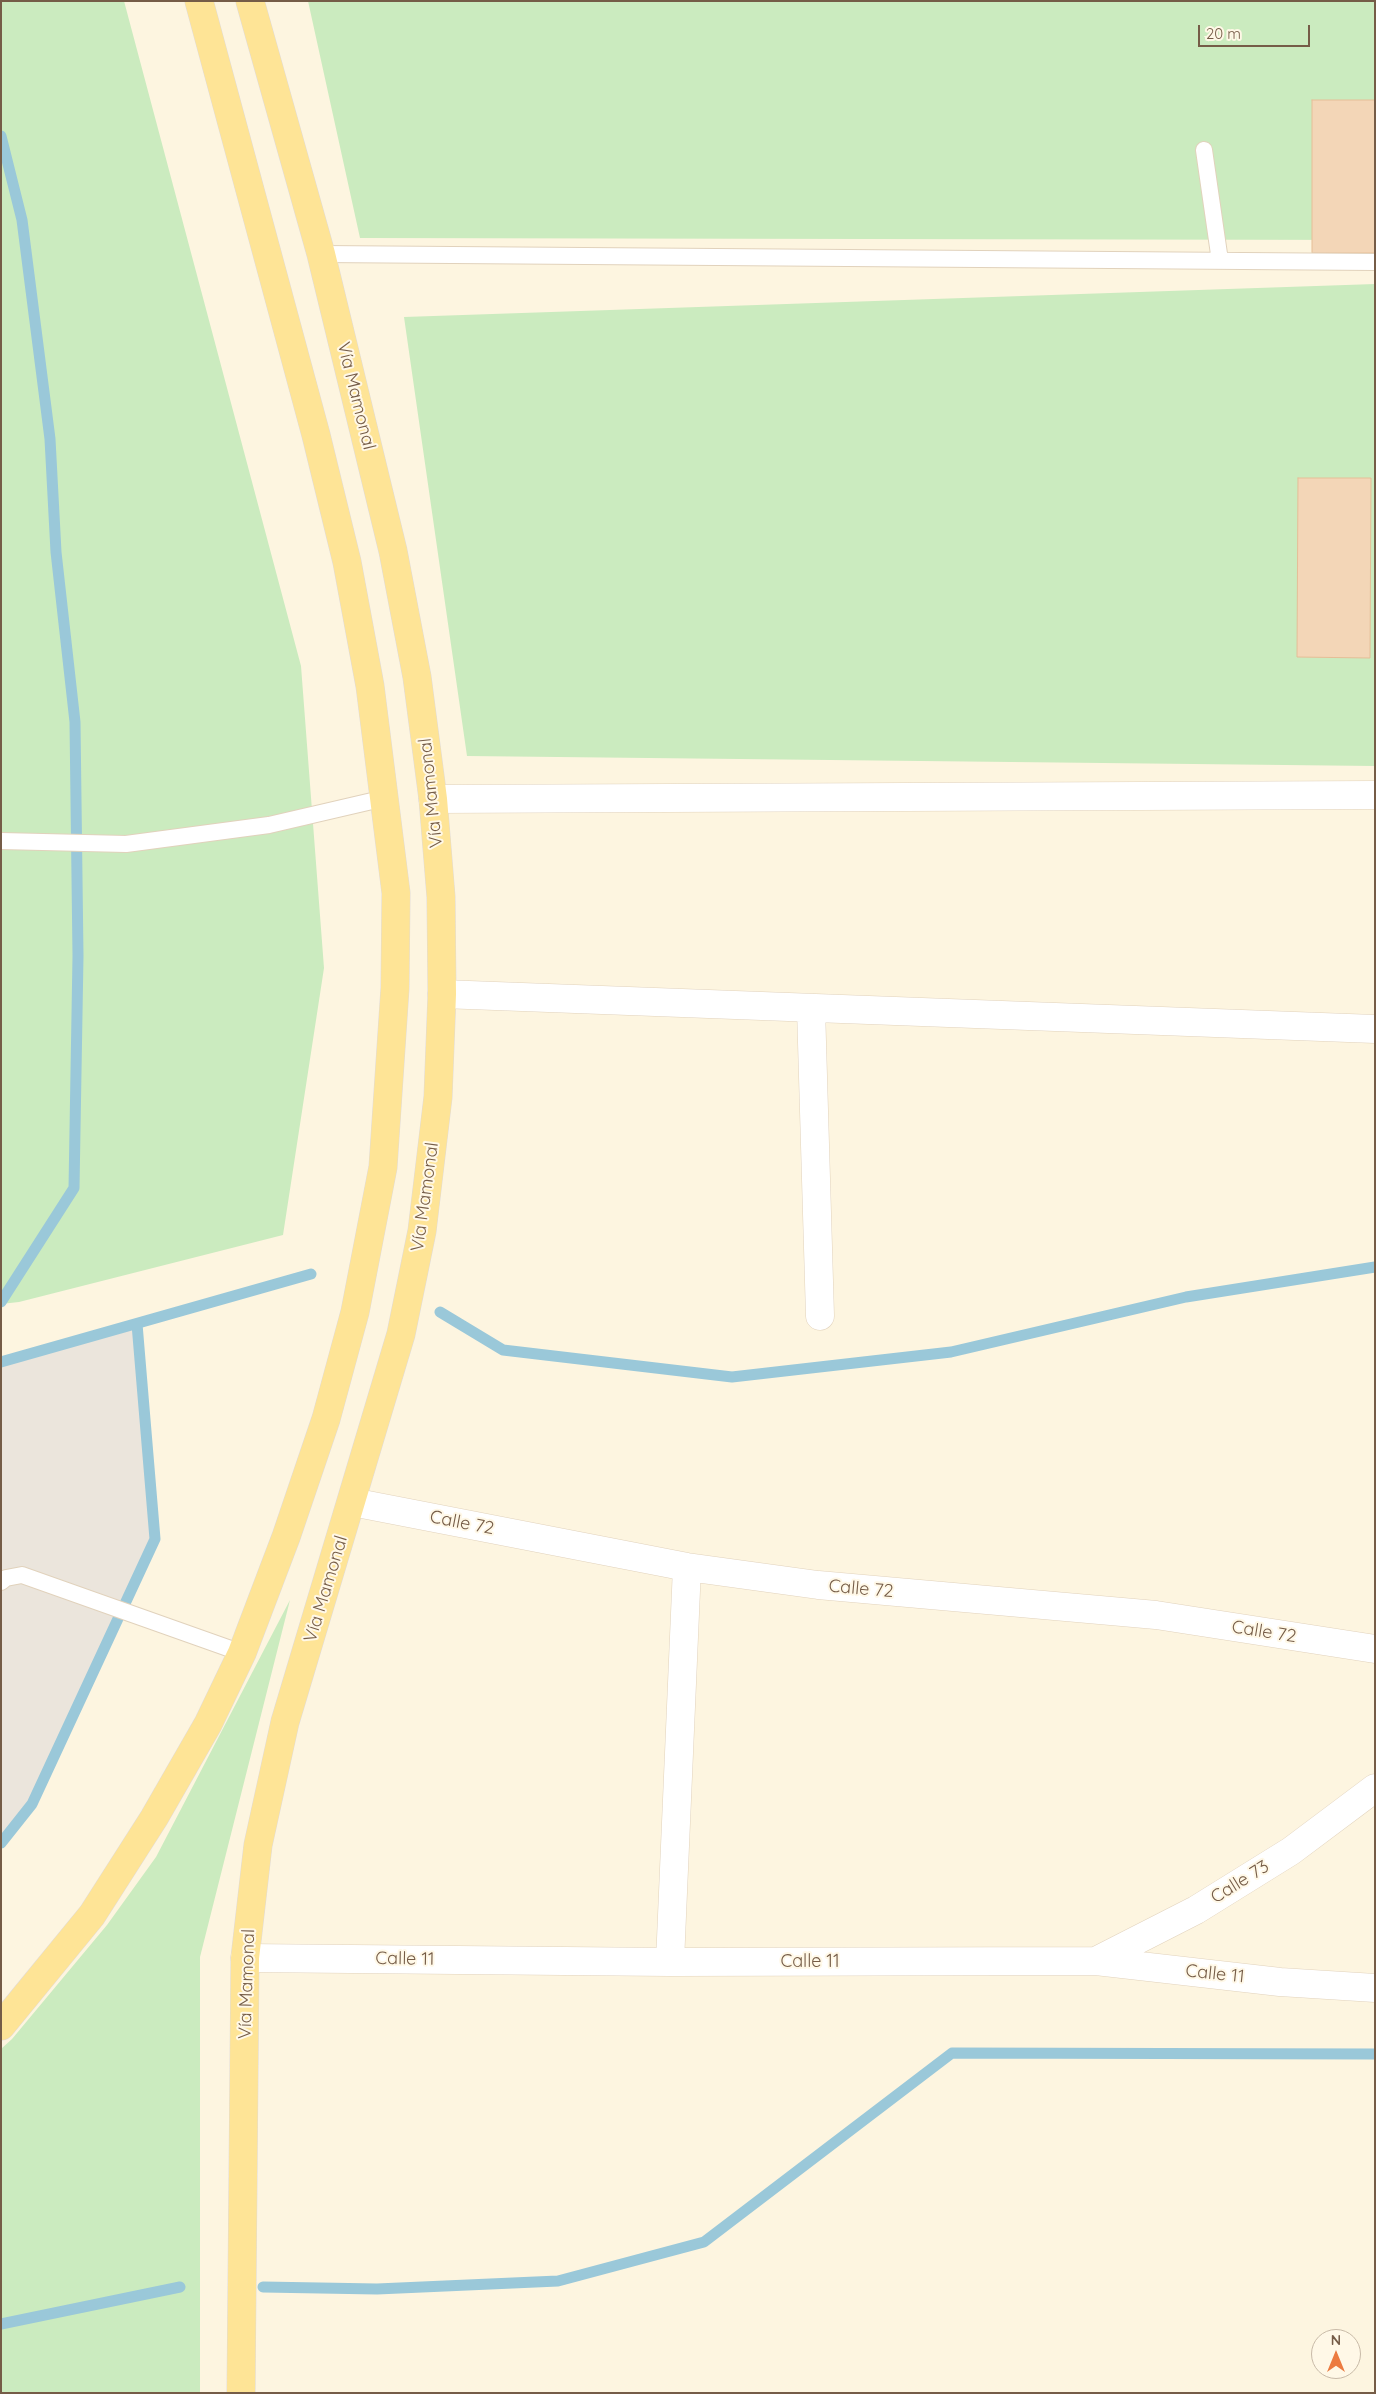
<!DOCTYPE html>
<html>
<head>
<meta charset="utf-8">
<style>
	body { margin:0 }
	#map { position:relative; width:1376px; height:2394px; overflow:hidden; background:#fdf5e0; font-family:Quicksand,sans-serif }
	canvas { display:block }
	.frame { position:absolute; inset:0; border:2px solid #755c47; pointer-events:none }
	.north { position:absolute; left:1311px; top:2329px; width:50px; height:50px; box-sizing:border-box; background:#fff8e7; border:1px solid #c8baa7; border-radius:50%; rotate:0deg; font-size:14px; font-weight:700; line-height:20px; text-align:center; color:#755c47 }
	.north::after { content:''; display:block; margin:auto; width:18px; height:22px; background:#ec7b40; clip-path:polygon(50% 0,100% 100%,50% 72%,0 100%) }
	.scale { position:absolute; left:1198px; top:25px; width:112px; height:22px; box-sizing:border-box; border:2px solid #755c47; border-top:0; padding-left:6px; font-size:15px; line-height:18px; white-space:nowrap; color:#755c47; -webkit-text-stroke:4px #fff8e7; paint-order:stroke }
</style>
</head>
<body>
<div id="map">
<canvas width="1376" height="2394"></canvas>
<div class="frame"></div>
<div class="north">N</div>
<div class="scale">20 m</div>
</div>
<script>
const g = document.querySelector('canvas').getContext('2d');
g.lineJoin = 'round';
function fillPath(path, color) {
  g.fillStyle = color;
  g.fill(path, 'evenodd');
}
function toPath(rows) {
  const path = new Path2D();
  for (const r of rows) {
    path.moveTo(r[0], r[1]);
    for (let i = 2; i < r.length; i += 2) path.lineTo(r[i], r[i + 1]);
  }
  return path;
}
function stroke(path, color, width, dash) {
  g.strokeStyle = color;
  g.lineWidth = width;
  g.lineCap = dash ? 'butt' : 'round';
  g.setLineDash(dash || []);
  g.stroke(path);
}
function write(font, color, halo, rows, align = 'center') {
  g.font = font + ' Quicksand,sans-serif';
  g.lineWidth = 4;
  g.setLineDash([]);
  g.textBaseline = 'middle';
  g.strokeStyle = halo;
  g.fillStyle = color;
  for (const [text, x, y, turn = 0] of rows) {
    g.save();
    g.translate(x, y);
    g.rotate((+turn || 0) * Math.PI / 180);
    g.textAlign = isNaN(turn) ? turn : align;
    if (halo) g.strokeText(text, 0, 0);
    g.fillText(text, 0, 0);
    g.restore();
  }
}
fillPath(toPath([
	[137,1324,155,1539,32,1804,1,1843,1,1362]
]), '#ebe5dc');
fillPath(toPath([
	[1,1,124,1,301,666,324,968,283,1235,19,1302,1,1304],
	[308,1,1375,1,1375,240,360,238],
	[1375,284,1375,766,467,756,404,317],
	[290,1600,200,1957,200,2393,1,2393,1,2049,12,2039,107,1925,156,1857]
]), '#cbebbf');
stroke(toPath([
	[1,136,22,220,50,439,56,552,75,722,78,956,74,1188,1,1302],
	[440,1312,503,1350,732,1377,951,1352,1186,1297,1375,1267],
	[1,1362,311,1274],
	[1,1843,32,1804,155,1539,137,1324],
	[263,2287,377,2289,558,2281,704,2242,952,2053,1375,2054],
	[1,2324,180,2287]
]), '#9ac8d9', 11);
const building = toPath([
	[1312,100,1375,100,1375,253,1312,253,1312,100],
	[1298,478,1371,478,1370,658,1297,657,1298,478]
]);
fillPath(building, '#f3d6b7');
stroke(building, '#e6be97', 1);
const lane = toPath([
	[1204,150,1220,261],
	[321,254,1375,262],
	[1,841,126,844,269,825,385,798],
	[1,1582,6,1578,22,1575,242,1653]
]);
const street = toPath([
	[433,799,1375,795],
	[442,994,1375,1029],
	[811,1008,820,1316],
	[352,1502,687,1567,818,1585,1156,1615,1375,1649],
	[245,1958,670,1962,1096,1961,1280,1982,1375,1988],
	[1096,1961,1196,1910,1291,1851,1375,1788],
	[670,1962,687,1567]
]);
const primary = toPath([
	[1,2026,92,1915,154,1818,208,1724,242,1653,286,1537,326,1419,355,1312,383,1167,395,988,396,893,370,686,347,562,316,435,199,1],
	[241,2393,245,1958,258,1845,285,1722,401,1334,422,1231,438,1097,442,994,441,897,433,799,417,677,393,551,321,254,250,1]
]);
stroke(lane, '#e1d2bc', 18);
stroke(street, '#e1d2bc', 29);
stroke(primary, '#e1dbd7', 29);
stroke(lane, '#fff', 16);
stroke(street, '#fff', 28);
stroke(primary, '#fee496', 28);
write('18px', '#755c47', '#fff8e7', [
	["Vía Mamonal",356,396,76],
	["Vía Mamonal",431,793,-96],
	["Vía Mamonal",425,1197,-82],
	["Calle 72",462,1523,11],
	["Vía Mamonal",326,1589,-73],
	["Calle 72",861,1589,5],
	["Calle 72",1264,1632,9],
	["Calle 73",1240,1882,-32],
	["Calle 11",405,1959,1],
	["Calle 11",810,1962],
	["Calle 11",1215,1974,6],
	["Vía Mamonal",247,1984,-88]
]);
</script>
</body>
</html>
